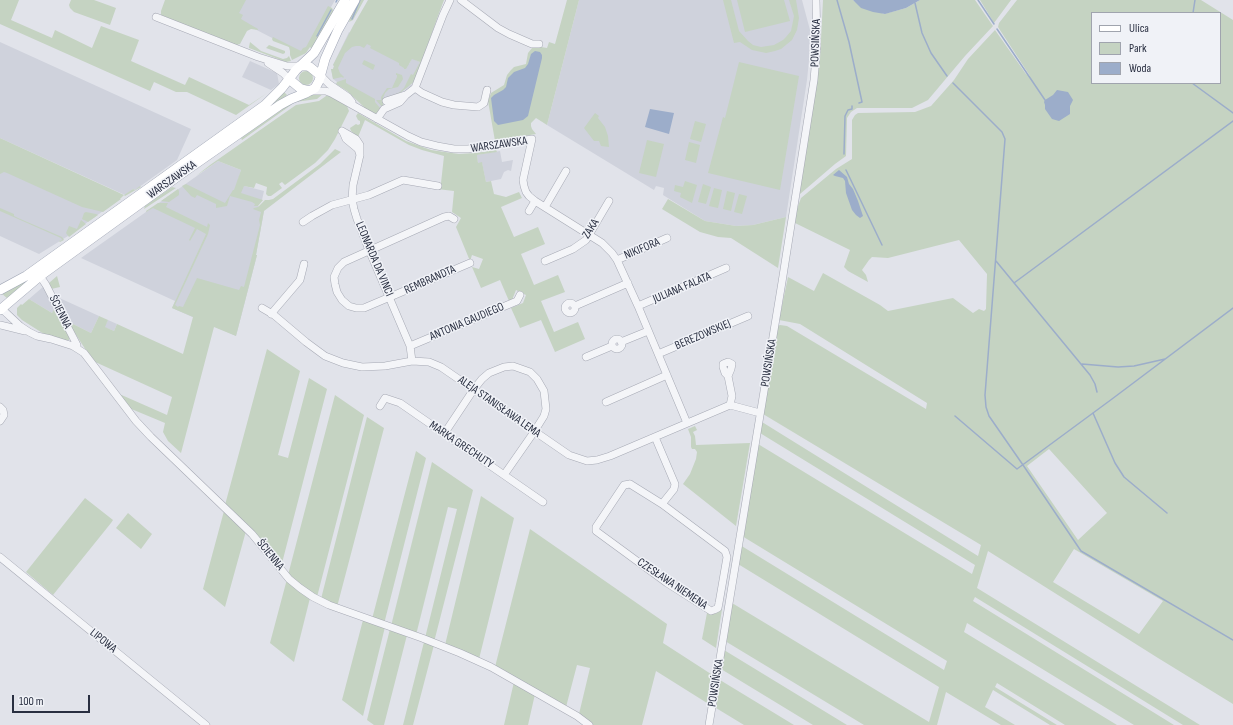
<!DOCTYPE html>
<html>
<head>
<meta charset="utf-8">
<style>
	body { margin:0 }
	#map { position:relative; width:1233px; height:725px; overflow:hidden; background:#e1e3ea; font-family:"Sofia Sans Condensed",sans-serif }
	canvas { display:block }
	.legend { position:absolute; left:1091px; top:12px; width:130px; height:72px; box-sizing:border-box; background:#f0f2f7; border:1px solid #a0a4ae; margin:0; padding:5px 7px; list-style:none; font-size:12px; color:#292f41 }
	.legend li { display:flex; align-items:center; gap:8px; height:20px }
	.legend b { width:20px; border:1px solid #a0a4ae }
	.scale { position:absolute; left:12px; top:695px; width:78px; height:18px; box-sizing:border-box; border:2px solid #292f41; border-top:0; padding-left:5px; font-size:12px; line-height:14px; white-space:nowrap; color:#292f41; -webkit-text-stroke:3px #f0f2f7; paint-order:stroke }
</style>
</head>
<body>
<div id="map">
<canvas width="1233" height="725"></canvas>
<ul class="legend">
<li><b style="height:5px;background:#fff"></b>Ulica</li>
<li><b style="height:11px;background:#c5d3c2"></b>Park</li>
<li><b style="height:11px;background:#9cadca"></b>Woda</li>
</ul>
<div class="scale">100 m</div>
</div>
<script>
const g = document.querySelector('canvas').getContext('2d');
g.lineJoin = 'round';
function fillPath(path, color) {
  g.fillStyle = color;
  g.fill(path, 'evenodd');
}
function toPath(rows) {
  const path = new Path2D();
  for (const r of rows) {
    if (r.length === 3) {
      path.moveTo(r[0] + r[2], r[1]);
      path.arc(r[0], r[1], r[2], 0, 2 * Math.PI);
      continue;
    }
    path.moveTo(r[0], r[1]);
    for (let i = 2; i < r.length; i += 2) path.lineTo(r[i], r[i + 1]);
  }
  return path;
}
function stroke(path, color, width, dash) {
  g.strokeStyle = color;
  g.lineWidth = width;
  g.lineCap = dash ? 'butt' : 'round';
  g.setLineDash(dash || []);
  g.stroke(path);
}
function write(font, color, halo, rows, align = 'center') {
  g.font = font + ' "Sofia Sans Condensed",sans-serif';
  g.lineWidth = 3;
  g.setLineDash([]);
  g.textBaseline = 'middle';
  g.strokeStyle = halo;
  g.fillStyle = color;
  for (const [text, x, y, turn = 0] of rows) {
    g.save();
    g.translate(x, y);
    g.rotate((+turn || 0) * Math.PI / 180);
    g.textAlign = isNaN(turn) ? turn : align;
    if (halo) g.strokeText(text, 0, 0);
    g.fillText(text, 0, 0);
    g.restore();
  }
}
fillPath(toPath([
	[167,0,335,0,305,53,303,54,249,26],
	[579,0,802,0,810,30,809,60,807,80,786,217,753,225,736,226,705,221,663,195,664,188,656,186,654,190,547,125],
	[349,32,409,64,412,58,420,62,411,86,400,93,384,100,380,110,355,95,333,79,331,69,333,69,334,66,333,65],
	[0,42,191,129,177,160,135,190,133,189,125,195,0,138],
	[250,61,277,73,279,84,271,90,242,77],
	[500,151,502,162,513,160,511,171,508,170,504,172,501,179,486,182,482,163,478,163,477,155],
	[0,160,106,209,68,236,39,254,0,236],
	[218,161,241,170,237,184,264,191,262,200,257,205,264,211,256,255,257,255,236,336,172,308,175,301,81,258],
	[44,286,55,309,52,313,29,299],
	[55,296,99,316,91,333,67,321],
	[108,320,117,324,114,331,104,327]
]), '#cfd2dc');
fillPath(toPath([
	[0,0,19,0,11,20,52,38,55,30,92,48,101,26,139,40,131,61,185,85,189,77,249,105,267,93,236,115,187,92,176,92,154,82,150,91,0,24],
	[71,0,94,0,116,8,110,25,74,12,70,8,69,5],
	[165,0,246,0,239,13,243,15,241,19,258,29,258,30,251,29,247,31,240,44,237,45,161,16,161,11],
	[358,0,364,0,353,20,349,22,353,8],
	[368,0,444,0,438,16,415,81,400,93,389,97,400,92,404,88,411,74,413,75,420,62,412,59,406,69,404,69,404,68,399,65,399,63,370,48,371,46,367,44,364,48,360,46,356,46,352,47,345,53,338,68,340,73,344,77,343,78,342,77,333,79,331,69,333,69,334,66,333,65,353,26],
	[567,0,579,0,547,125,536,118,531,123,531,126,532,129,536,134,495,141,488,101,491,93,504,85,507,75,511,70,514,67,526,64,528,53,532,48,541,47,547,48,549,42,555,44],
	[723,0,731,0,739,31,748,41,753,45,761,47,774,45,783,40,786,37,791,31,794,16,789,0,796,0,799,18,797,30,792,40,781,49,775,51,766,53,752,50,740,42,734,43],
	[737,0,784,0,790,21,745,32],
	[823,0,853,0,854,1,884,14,906,8,920,0,975,0,993,26,965,56,928,100,912,108,857,108,851,112,847,118,846,156,835,164,800,194,799,194,820,59],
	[980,0,1011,0,994,23],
	[1017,0,1201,0,1233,20,1233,704,1158,658,988,551,977,588,1200,725,1183,725,975,597,973,601,1174,725,1134,725,967,623,964,632,1117,725,1065,725,997,683,995,687,1057,725,1050,725,993,690,985,707,1015,725,1001,725,946,692,937,725,864,725,725,641,732,603,929,722,939,687,738,564,740,545,944,670,947,661,742,536,758,444,972,574,975,565,760,433,762,422,978,556,981,545,763,414,777,326,780,325,787,326,926,409,927,403,800,324,779,320,788,277,814,291,823,273,880,305,888,311,953,298,973,313,979,309,984,311,986,309,987,274,959,240,888,258,872,257,869,260,862,270,866,275,868,282,848,271,844,267,850,250,795,223,797,209,801,198,836,169,852,159,852,120,855,115,858,113,915,112,931,106,954,80,968,59,995,30,1026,74,1030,76,998,27,999,23],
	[1092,13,1220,13,1220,83,1092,83],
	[1049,449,1107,513,1078,540,1027,466],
	[1074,549,1163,601,1139,634,1053,582],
	[328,6,332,8,334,12,312,49,310,47,306,53,292,60,290,55,290,51,289,47,273,41,272,39,273,37,301,51,303,48,306,47],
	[250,42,261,51,283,59,287,58,289,56,291,61,286,62,249,48,249,47],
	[269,45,285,51,285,53,283,54,266,48],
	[364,60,375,65,374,68,373,70,362,64],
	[739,62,799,76,780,190,708,173,723,117,725,118],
	[306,78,7],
	[396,73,402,75,403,79,398,87,389,89,385,93,383,98,384,103,382,107,376,100,381,100,381,97,387,88,392,88,397,77,397,75,396,75],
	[346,79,346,83,375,99,375,102,381,109,376,114,374,114,364,108,364,107,347,91,336,84,337,82],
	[283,91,287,95,8,299,1,293],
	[324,93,317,99,295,102,315,94],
	[326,96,331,96,347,106,349,111,335,139,328,150,315,163,285,185,282,182,279,184,282,188,271,196,268,196,266,194,267,187,256,183,254,188,244,186,241,193,263,200,258,206,254,206,255,204,252,202,230,196,227,206,216,208,216,204,197,195,195,198,191,196,182,186,186,184,225,203,233,190,234,190,241,170,218,161,196,176,210,165,296,105,319,101],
	[291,103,291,105,242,140,241,138],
	[358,113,406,141,431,150,459,154,475,153,496,150,497,152,477,155,478,163,482,162,486,182,491,181,494,194,506,197,519,192,522,198,501,207,514,237,538,227,545,244,521,254,534,285,558,275,565,292,541,301,554,332,578,322,585,339,555,352,541,320,520,328,511,308,523,303,526,295,516,290,512,300,509,301,500,280,481,288,472,267,479,269,483,259,472,255,470,261,456,227,461,218,452,212,454,191,437,189,438,183,441,183,444,156,422,150,409,145,365,120,358,137,351,131,350,128,356,124,358,125,360,124,360,121,358,120,356,116],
	[595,113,599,116,598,118,605,127,608,136,609,147,601,146,599,141,594,141,584,128],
	[695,121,706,124,701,142,690,139],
	[0,138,124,195,133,189,135,190,140,186,141,187,125,196,124,195,120,199,121,199,103,212,82,207,7,173,4,172,0,174],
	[647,140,664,144,656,177,639,173],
	[689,142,700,145,696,163,685,160],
	[335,149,341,152,264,211,256,255,257,255,236,336,214,327,181,453,168,441,163,432,165,423,129,408,117,393,167,415,172,397,93,361,67,321,91,333,99,316,108,320,105,327,114,331,117,324,183,354,193,317,172,308,206,234,197,229,190,241,189,240,195,228,153,208,146,212,146,211,158,203,168,203,166,207,207,227,208,223,210,225,208,234,175,305,178,307,179,306,183,307,197,278,239,290,241,286,244,287,260,225,259,220,261,212,253,209,254,208,258,207,265,200,269,200,273,199,320,164],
	[685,181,697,185,692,203,680,197,681,193,674,191,675,185,683,187],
	[703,184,711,187,706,204,698,202],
	[172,187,176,188,144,209,145,206],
	[714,188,722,190,718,208,709,206],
	[178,189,179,191,179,195,169,202,161,201],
	[727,191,735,193,731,211,723,209],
	[739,194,747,196,742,214,734,212],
	[668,199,705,221,736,226,753,225,786,217,778,268,731,238,718,237,700,232,662,209],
	[0,208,14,214,14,216,18,218,62,237,64,240,60,242,59,241,62,240,61,238,0,211],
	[86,212,96,214,98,215,88,222,82,219,84,213],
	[81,220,86,224,69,237,66,233,69,226,77,229],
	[57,276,60,287,51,289,49,283],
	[29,299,52,313,55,308,70,335,69,340,66,341,44,334,22,320,17,315,17,308,21,304,22,305],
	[267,349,300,371,278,455,288,458,309,378,327,389,281,567,225,505],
	[335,395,364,415,317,597,288,575],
	[367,417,384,428,337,607,321,599],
	[695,426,697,430,693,432,695,436,696,445,750,443,736,526,683,484,690,474,696,459,697,452,695,449,692,449,691,447,691,437,688,429],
	[416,451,426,458,384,624,372,619],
	[432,462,473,490,434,642,425,638,457,509,448,507,416,635,391,626],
	[481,496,514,518,479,659,445,645],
	[85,498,113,520,111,523,53,595,26,572],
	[224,511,246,531,225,607,203,589],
	[128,513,152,534,141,549,116,528],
	[530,529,667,624,663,643,711,674,707,703,656,671,642,725,592,725,579,714,590,668,577,665,566,707,495,667],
	[287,579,310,598,294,662,270,643],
	[722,609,716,648,702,639,707,613,713,613],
	[363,620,385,627,363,716,342,700],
	[390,629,407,635,384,725,374,725,367,720],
	[424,642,434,645,413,725,403,725],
	[724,650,847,725,813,725,721,669],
	[720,680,794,725,744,725,716,708],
	[514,682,535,694,528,725,504,725]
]), '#c5d3c2');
fillPath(toPath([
	[853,0,920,0,906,8,885,14,873,12,861,8],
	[535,51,540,52,542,55,542,58,528,116,523,120,498,125,494,121,491,98,494,95,503,90,506,87,508,78,514,72,525,68,528,64,531,54],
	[1057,90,1068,92,1073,100,1070,106,1070,114,1059,121,1052,119,1045,109,1045,105,1044,102,1045,100,1053,95],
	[650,109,674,113,669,134,645,127],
	[839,170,847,177,849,184,853,189,858,201,863,216,860,218,856,215,852,210,846,193,845,181,843,178,835,176,833,175]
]), '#9cadca');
stroke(toPath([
	[837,0,849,42,862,102,859,103],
	[978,0,994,24],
	[336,2,337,0],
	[915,3,922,33,931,53,947,76],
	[1193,13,1195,0],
	[352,19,360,0],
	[997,29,1045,100],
	[317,36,331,10],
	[953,83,1002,132,1005,139,985,395,986,407,989,416,1023,465,1081,551,1233,640],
	[1192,83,1233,113],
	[844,154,845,116,848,110,852,109,852,106],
	[846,170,882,245],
	[996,261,1090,375,1095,384,1097,392],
	[1014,283,1233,121],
	[1082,364,1118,367,1134,366,1165,359],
	[1093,413,1115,463,1124,477,1167,513],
	[955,416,1017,469,1112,399,1233,308]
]), '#9cadca', 1.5);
const minor = toPath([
	[461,0,498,28,509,34,532,44,539,44],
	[156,17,258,57,287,66,300,66],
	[268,63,283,73,289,79],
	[321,76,329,84,348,97,352,102],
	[415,88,422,93,442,102,454,105,478,107,484,103,487,90],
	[310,91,326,91,331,93,408,136,421,142,437,146,454,149,468,149,532,139,523,180,524,186,526,192,529,196,535,201,602,243,612,253,617,260,638,306,687,423],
	[386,101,405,95],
	[377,119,384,109,400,102,406,95,415,88,443,15,450,0],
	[342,131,356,139,360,145,360,155,353,185,352,199,354,209,357,219,369,250,410,346,412,361],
	[343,132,346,139,358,149,360,155],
	[545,207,566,171],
	[529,211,535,201],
	[454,219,449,216,444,217,344,262,338,268,334,277,335,284,337,292,342,300,349,306,356,308,364,308,470,263],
	[303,222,312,216,332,205,369,195,403,180,438,186],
	[617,260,667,238],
	[545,261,573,249,586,240,609,201],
	[40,276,46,285,77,345,77,348],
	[570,308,5],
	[575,306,628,283],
	[638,306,726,268],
	[262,308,274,315,306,342,325,356,343,363,362,367,385,366,412,361,429,362,441,367,569,455,587,461,597,460,610,456,730,405,760,413],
	[2,309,20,326,29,332,37,336,51,339,73,346,84,353,136,421,151,437,252,534,289,579,300,588,313,597,329,605,422,638,460,653,491,667,577,716,589,725],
	[271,314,300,280,304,264],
	[0,325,25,331],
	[617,344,5],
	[621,342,648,331],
	[410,346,517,301,520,295],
	[658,354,748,316],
	[586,357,612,346],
	[728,376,725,373,723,367,723,364,728,362,732,364,731,369,728,376,732,396,730,405],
	[606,402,667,375],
	[380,406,385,398,400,403,543,502],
	[0,407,3,410,4,415,0,421],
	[444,434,474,389,482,379,489,373,504,367,513,366,530,372,537,379,544,391,546,409,544,416,534,432,504,475],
	[655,437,675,484,674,489,662,504],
	[630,484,662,504,725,551,727,557,719,603,718,608,714,610,711,611,667,583,596,531,596,527,624,485,630,484],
	[0,557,206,725],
	[709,725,782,282,814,80,817,44,816,0]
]);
const major = toPath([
	[300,66,307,66,310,67,321,76],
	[289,79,301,89,310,91],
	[0,290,26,276,265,105,282,88,296,70,314,53,345,0],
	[0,310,40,276,181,174,280,105,291,99,306,93,315,88,319,81,325,59,338,30,355,0]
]);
stroke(minor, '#a6a9b4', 8);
stroke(major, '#a0a6b5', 10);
stroke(minor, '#f4f5f8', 7);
stroke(major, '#fff', 9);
write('12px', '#292f41', '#f0f2f7', [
	["POWSIŃSKA",816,43,-88],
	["WARSZAWSKA",499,145,-8],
	["WARSZAWSKA",172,180,-35],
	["ZAKA",591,229,-57],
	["NIKIFORA",642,249,-23],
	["LEONARDA DA VINCI",374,259,67],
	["REMBRANDTA",430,280,-24],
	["JULIANA FALATA",682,288,-23],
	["ŚCIENNA",60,312,63],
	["ANTONIA GAUDIEGO",467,322,-23],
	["BEREZOWSKIEJ",703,335,-23],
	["POWSIŃSKA",769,363,-81],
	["ALEJA STANISŁAWA LEMA",499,407,35],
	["MARKA GRECHUTY",461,445,34],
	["ŚCIENNA",270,555,51],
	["CZESŁAWA NIEMENA",672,584,34],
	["LIPOWA",103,641,39],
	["POWSIŃSKA",716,683,-81]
]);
</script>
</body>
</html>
